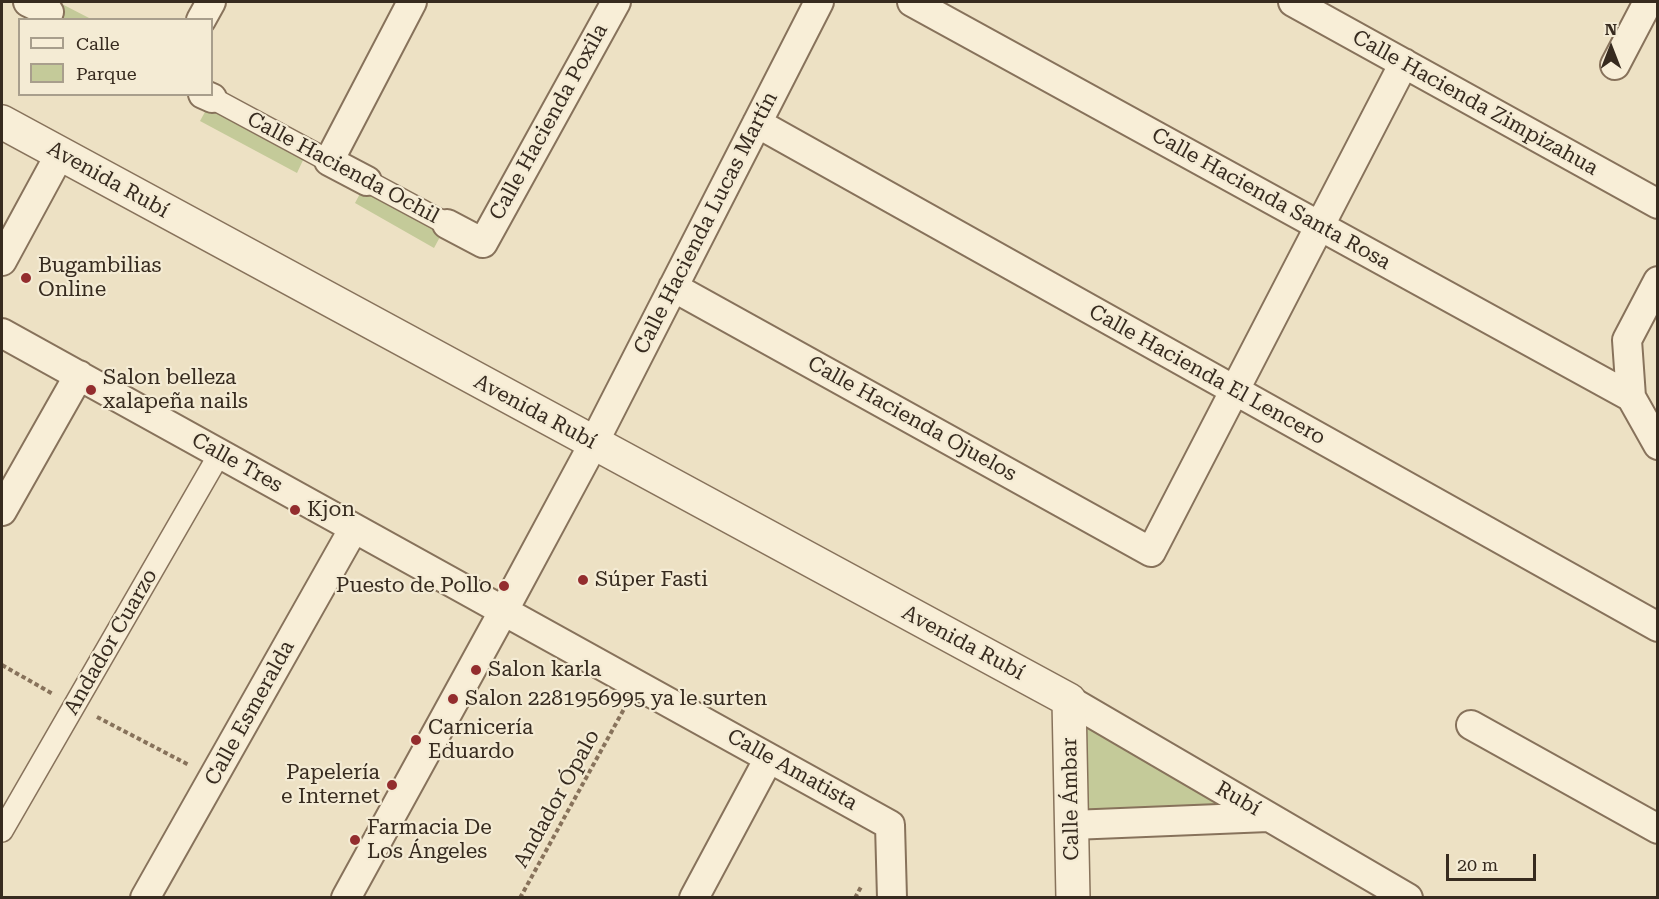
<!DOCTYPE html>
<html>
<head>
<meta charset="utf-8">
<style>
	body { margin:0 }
	#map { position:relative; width:1659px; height:899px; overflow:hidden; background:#ede1c4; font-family:"Roboto Serif",serif }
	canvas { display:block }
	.frame { position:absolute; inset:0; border:3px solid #372b1f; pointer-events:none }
	.legend { position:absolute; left:18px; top:18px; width:195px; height:78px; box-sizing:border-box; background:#f4ebd4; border:2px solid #a89e8c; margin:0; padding:8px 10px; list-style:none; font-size:18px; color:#372b1f }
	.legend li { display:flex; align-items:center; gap:12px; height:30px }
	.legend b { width:30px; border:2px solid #a89e8c }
	.north { position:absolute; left:1581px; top:18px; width:60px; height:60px; -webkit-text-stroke:4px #f4ebd4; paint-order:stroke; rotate:0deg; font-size:16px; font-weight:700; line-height:24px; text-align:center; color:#372b1f }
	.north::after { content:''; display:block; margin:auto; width:21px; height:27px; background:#372b1f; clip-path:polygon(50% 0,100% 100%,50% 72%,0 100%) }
	.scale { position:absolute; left:1446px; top:854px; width:90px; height:27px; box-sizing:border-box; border:3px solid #372b1f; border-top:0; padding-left:8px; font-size:18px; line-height:21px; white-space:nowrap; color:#372b1f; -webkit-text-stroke:4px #f4ebd4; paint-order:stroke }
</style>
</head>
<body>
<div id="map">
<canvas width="1659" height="899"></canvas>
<div class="frame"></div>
<ul class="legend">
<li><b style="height:8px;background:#f8eed7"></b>Calle</li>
<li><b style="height:16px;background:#c4ca99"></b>Parque</li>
</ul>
<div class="north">N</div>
<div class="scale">20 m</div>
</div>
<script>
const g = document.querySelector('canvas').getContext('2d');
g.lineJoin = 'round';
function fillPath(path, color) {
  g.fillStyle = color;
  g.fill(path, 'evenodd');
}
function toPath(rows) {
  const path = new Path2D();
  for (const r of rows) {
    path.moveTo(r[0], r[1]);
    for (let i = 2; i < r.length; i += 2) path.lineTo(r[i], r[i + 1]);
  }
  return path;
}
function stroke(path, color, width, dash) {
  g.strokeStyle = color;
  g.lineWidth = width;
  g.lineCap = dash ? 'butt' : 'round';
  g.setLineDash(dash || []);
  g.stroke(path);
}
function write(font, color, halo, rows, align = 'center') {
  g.font = font + ' "Roboto Serif",serif';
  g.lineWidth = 4.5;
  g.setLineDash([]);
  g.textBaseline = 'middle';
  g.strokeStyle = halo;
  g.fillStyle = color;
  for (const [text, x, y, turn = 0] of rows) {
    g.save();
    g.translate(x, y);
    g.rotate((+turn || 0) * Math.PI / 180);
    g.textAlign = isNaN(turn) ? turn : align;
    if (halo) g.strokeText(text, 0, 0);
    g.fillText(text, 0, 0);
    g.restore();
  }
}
fillPath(toPath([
	[55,2,58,2,91,19,45,20],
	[216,92,312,141,297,173,200,121],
	[371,173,447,224,434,248,355,203],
	[1084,720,1227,807,1087,812]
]), '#c4ca99');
const pedestrian = toPath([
	[212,98,329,161],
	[367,181,447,224],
	[2,831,220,453]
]);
const minor = toPath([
	[28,2,49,12],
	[912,2,1631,397],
	[1293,2,1658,204],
	[201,20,211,2],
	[1615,65,1648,2],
	[203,94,212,98],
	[757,123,1658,627],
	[367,181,329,161,412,2],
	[447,224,483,243,616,2],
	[2,261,60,154],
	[1658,281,1627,340,1631,397,1658,445],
	[673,287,1151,552,1404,63],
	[2,333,890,825,892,898],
	[2,511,79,375],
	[1069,700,1408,898],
	[1471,725,1658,829],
	[1072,825,1268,817],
	[145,898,354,528],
	[346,898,504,610,588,454,819,2],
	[694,898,769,758]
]);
const tertiary = toPath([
	[2,122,1069,700,1073,898]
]);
stroke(pedestrian, '#87725b', 24);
stroke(minor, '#87725b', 32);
stroke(tertiary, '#87725b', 36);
stroke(toPath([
	[2,665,53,694],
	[97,717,189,765],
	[520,898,624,709],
	[855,898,862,885]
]), '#87725b', 4, [4.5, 3]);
stroke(pedestrian, '#f8eed7', 21);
stroke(minor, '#f8eed7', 28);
stroke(tertiary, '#f8eed7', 33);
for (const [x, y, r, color] of [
	[26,278,6,"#932d2e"],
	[91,390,6,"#932d2e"],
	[295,510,6,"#932d2e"],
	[583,580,6,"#932d2e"],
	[504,586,6,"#932d2e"],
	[476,670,6,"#932d2e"],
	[453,699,6,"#932d2e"],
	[416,740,6,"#932d2e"],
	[392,785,6,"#932d2e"],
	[355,840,6,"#932d2e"]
]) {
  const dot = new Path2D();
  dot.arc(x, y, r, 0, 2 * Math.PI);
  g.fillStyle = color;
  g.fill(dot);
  stroke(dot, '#f4ebd4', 2);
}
write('21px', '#372b1f', '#f4ebd4', [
	["Calle Hacienda Zimpizahua",1475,103,29],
	["Calle Hacienda Poxila",549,122,-61],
	["Calle Hacienda Ochil",343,168,28],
	["Avenida Rubí",108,180,29],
	["Calle Hacienda Santa Rosa",1271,199,29],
	["Calle Hacienda Lucas Martín",706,223,-63],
	["Calle Hacienda El Lencero",1207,375,29],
	["Avenida Rubí",535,412,28],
	["Calle Hacienda Ojuelos",912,419,29],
	["Calle Tres",237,463,29],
	["Andador Cuarzo",111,642,-60],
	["Avenida Rubí",963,643,28],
	["Calle Esmeralda",250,713,-61],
	["Calle Amatista",792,770,29],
	["Andador Ópalo",557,799,-61],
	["Calle Ámbar",1071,799,-91],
	["Rubí",1238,799,30]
]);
write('21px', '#372b1f', '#f4ebd4', [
	["Bugambilias",38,266],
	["Online",38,290],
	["Salon belleza",103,378],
	["xalapeña nails",103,402],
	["Kjon",307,510],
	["Súper Fasti",595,580],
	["Puesto de Pollo",492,586,"right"],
	["Salon karla",488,670],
	["Salon 2281956995 ya le surten",465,699],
	["Carnicería",428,728],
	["Eduardo",428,752],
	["Papelería",380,773,"right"],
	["e Internet",380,797,"right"],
	["Farmacia De",367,828],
	["Los Ángeles",367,852]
], 'left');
</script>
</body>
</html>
